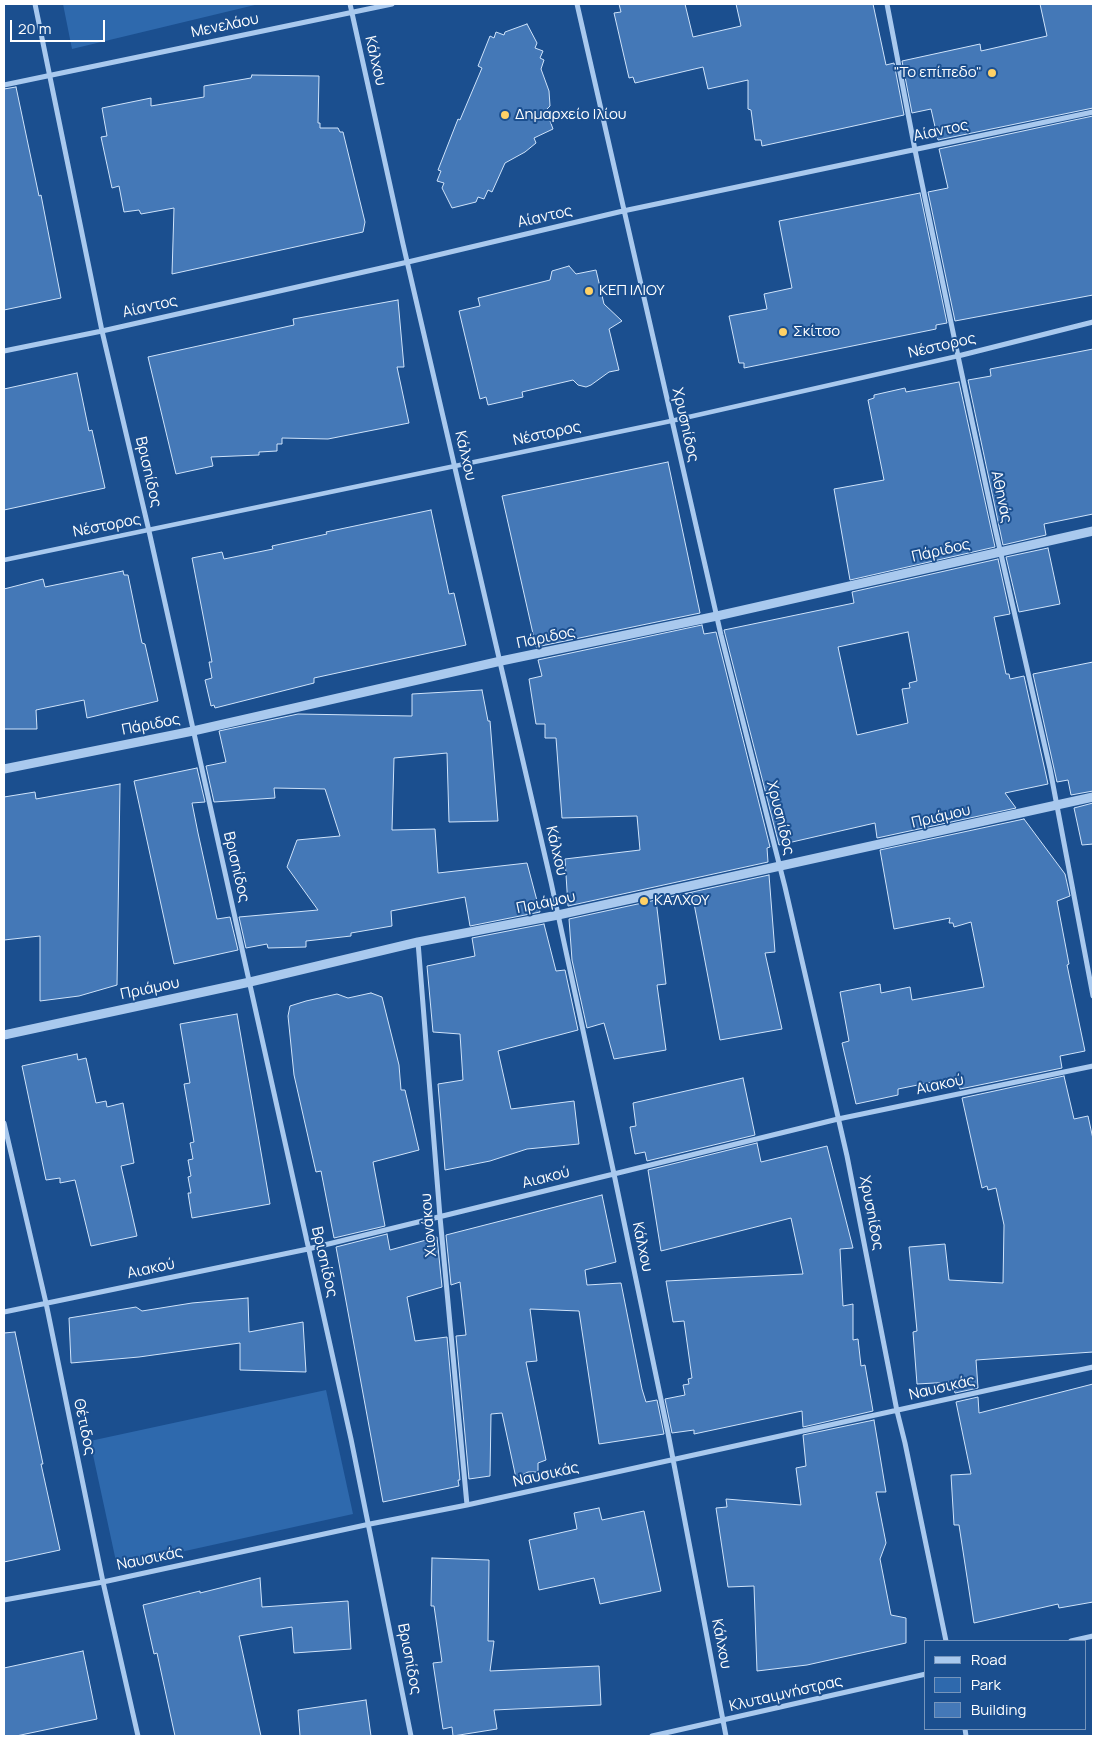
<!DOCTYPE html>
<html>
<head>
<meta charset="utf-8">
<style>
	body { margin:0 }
	#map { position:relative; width:1097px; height:1740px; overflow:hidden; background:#1b4f8f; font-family:Manrope,sans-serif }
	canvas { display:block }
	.frame { position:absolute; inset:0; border:5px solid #fff; pointer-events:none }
	.legend { position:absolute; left:924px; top:1640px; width:162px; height:90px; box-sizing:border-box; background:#1b4f8f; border:1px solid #7695bc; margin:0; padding:6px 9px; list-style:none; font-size:15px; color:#fff }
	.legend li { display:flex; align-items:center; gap:10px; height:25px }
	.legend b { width:25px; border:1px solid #7695bc }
	.scale { position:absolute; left:10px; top:20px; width:95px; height:22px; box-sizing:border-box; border:2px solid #fff; border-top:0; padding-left:6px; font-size:15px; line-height:18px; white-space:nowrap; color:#fff; -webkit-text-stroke:4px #1b4f8f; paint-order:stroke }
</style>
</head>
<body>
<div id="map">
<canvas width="1097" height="1740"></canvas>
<div class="frame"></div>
<ul class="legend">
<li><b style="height:6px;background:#a9c9ee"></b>Road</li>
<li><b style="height:14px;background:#2e69ad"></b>Park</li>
<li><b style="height:14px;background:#4478b7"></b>Building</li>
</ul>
<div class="scale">20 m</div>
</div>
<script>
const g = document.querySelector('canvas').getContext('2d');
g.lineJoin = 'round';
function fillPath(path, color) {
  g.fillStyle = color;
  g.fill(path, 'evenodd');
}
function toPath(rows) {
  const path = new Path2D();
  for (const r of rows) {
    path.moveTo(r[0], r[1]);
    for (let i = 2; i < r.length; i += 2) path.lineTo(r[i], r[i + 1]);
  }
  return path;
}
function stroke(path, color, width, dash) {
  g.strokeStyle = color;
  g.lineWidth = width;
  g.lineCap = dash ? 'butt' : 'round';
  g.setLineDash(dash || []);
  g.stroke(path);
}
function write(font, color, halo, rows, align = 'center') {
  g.font = font + ' Manrope,sans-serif';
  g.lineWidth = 4;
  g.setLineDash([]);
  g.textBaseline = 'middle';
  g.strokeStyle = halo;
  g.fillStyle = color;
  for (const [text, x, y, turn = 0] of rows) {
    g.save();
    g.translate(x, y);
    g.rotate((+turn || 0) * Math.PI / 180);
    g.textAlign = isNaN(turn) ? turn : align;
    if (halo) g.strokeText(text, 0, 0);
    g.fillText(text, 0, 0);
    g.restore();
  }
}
fillPath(toPath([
	[63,4,259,4,72,49],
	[326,1390,353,1514,117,1566,90,1441]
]), '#2e69ad');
const building = toPath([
	[619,4,685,4,693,37,741,26,736,4,873,4,886,65,894,63,904,115,762,146,761,140,755,140,751,110,748,109,748,80,708,89,703,67,635,83,633,77,629,78,614,13,621,12,619,4],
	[1040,4,1093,4,1093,108,938,140,931,109,912,113,902,61,980,44,981,51,1047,36,1040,4],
	[527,24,537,43,535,48,543,51,540,58,544,60,541,69,549,91,550,106,546,110,553,129,534,138,536,143,525,152,505,163,492,192,488,190,484,199,478,197,476,202,452,208,442,188,444,183,437,181,441,171,438,170,458,119,460,120,482,68,478,66,490,36,494,38,496,32,504,35,505,32,527,24],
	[252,75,319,76,318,123,320,123,320,128,338,128,340,132,343,132,365,222,363,232,172,274,174,208,141,214,139,210,124,212,119,186,112,188,101,137,107,136,102,108,151,98,151,106,204,97,204,86,251,78,252,75],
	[16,87,39,196,41,195,61,298,4,310,4,89,16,87],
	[1093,116,1093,295,955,321,928,192,948,188,939,149,1093,116],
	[920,193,947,323,936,325,936,329,744,368,744,363,739,363,729,316,767,309,764,294,792,288,779,221,920,193],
	[569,266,576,274,596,270,604,304,622,321,609,329,619,370,609,372,591,385,586,387,578,385,573,380,522,392,523,397,488,405,486,397,480,399,459,311,480,306,478,298,550,280,552,271,569,266],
	[398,300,404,367,397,367,409,423,328,439,282,438,282,444,277,444,277,451,259,452,259,455,211,457,213,466,176,474,148,357,294,325,293,319,398,300],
	[1093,349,1093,514,1044,524,1046,535,1003,545,968,380,991,376,990,369,1093,349],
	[77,373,89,431,92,430,105,488,4,510,4,389,77,373],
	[959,382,995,547,850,580,834,489,884,480,868,400,874,398,874,395,905,388,906,392,959,382],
	[668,462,700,613,536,647,502,496,668,462],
	[431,510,449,594,454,593,466,645,314,678,314,683,215,708,214,705,211,706,205,680,212,678,209,662,212,662,192,558,222,552,224,559,273,549,272,546,327,534,326,532,431,510],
	[1048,548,1060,604,1019,612,1006,557,1048,548],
	[998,559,1010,614,994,617,1006,674,1009,674,1010,679,1024,676,1048,784,1005,793,1016,808,877,838,875,823,779,845,724,630,854,603,852,592,998,559],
	[908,632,917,681,909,683,910,688,902,689,908,723,857,735,838,647,908,632],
	[123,571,124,575,128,575,142,643,145,644,158,701,87,718,84,700,36,710,37,729,4,729,4,589,43,579,45,587,123,571],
	[702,625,704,634,716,632,770,847,767,848,768,862,568,906,565,859,640,850,637,816,562,818,556,738,545,738,545,724,536,724,529,679,542,676,538,660,702,625],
	[1093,662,1093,791,1071,795,1068,780,1057,782,1033,674,1093,662],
	[482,690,488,721,490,721,498,821,449,822,447,753,394,758,392,830,435,829,438,873,527,863,540,912,470,926,465,897,391,911,392,926,351,933,351,936,306,941,306,947,268,948,267,944,246,948,239,917,318,910,287,867,297,840,340,836,325,789,274,788,275,798,214,802,206,766,226,762,219,731,298,714,412,716,412,694,482,690],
	[197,768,205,802,192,803,198,833,217,919,230,917,238,950,174,964,134,781,197,768],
	[120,784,117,985,79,996,40,1001,40,936,4,940,4,797,35,792,36,799,120,784],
	[1093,803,1093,844,1082,845,1074,808,1093,803],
	[1024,819,1065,874,1070,896,1057,901,1069,964,1067,965,1085,1051,1060,1056,1062,1068,960,1089,957,1077,898,1089,898,1095,856,1104,842,1043,849,1041,840,992,880,984,881,993,910,987,912,1000,984,987,971,922,954,927,953,923,949,923,950,918,894,929,880,850,1024,819],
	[769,875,775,952,765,953,782,1029,720,1040,692,893,670,897,769,875],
	[656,900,666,984,657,985,666,1050,614,1059,604,1023,587,1028,572,960,569,919,656,900],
	[544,924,556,971,565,970,578,1030,498,1051,511,1109,574,1101,579,1144,527,1149,490,1161,445,1170,438,1084,463,1080,460,1034,433,1032,427,966,475,956,472,938,544,924],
	[371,993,382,997,399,1065,401,1090,405,1090,419,1150,373,1162,385,1226,334,1238,321,1171,316,1172,294,1075,288,1016,290,1006,306,1001,337,994,348,998,371,993],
	[237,1014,270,1204,192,1218,188,1193,191,1193,188,1177,191,1176,188,1160,193,1159,190,1143,194,1142,184,1084,190,1083,180,1024,237,1014],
	[77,1054,78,1060,86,1058,96,1103,106,1101,107,1107,123,1103,134,1163,121,1166,137,1236,91,1246,75,1180,60,1183,60,1178,46,1180,22,1066,77,1054],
	[1064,1076,1074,1119,1088,1116,1093,1139,1093,1352,976,1360,978,1388,955,1393,952,1382,917,1384,913,1332,917,1331,909,1247,945,1244,949,1280,1003,1283,1004,1225,996,1188,988,1190,987,1186,982,1188,962,1098,1064,1076],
	[743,1078,755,1135,647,1161,645,1152,635,1154,630,1127,636,1126,633,1103,743,1078],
	[757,1143,761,1162,827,1146,853,1248,840,1249,843,1306,853,1304,853,1340,858,1339,861,1366,865,1365,873,1411,803,1427,802,1411,694,1434,694,1430,672,1433,665,1399,685,1395,683,1385,689,1384,688,1379,692,1378,684,1321,673,1322,666,1281,803,1274,791,1218,661,1251,648,1170,757,1143],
	[602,1195,616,1262,585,1270,587,1285,621,1283,642,1389,646,1402,657,1400,664,1434,599,1444,579,1311,530,1309,537,1361,526,1362,546,1460,538,1463,538,1472,528,1472,516,1478,502,1413,491,1414,490,1476,469,1479,456,1336,466,1335,460,1282,451,1285,446,1235,602,1195],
	[387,1234,390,1250,437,1237,442,1287,407,1297,415,1341,447,1337,460,1480,458,1480,459,1486,383,1502,336,1247,387,1234],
	[248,1298,249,1332,303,1322,306,1372,240,1370,240,1343,139,1357,71,1363,69,1318,136,1307,142,1311,192,1303,248,1298],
	[15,1332,43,1464,41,1464,60,1550,4,1562,4,1333,15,1332],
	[1093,1384,1093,1602,1059,1608,1058,1604,974,1623,959,1525,954,1525,951,1475,971,1474,956,1402,978,1397,979,1413,1093,1384],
	[874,1420,886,1492,876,1492,886,1543,880,1559,891,1615,906,1618,906,1643,807,1665,757,1671,754,1586,728,1587,716,1508,727,1507,726,1499,801,1505,796,1468,806,1466,803,1435,874,1420],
	[599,1508,602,1520,644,1511,661,1591,600,1604,594,1578,539,1590,529,1540,577,1529,574,1513,599,1508],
	[432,1558,489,1560,488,1641,494,1641,490,1671,599,1666,601,1705,494,1710,497,1729,453,1736,452,1727,443,1729,433,1663,442,1662,434,1606,431,1606,432,1558],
	[260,1578,262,1607,348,1601,351,1649,294,1653,292,1627,239,1636,261,1736,175,1736,157,1653,154,1654,143,1605,200,1591,200,1593,260,1578],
	[83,1651,97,1719,16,1736,4,1736,4,1668,83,1651],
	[366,1700,371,1736,300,1736,298,1710,366,1700]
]);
fillPath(building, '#4478b7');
stroke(building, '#cfe3fa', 1);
stroke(toPath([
	[4,560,671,421,958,356]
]), '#a9c9ee', 4.5);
stroke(toPath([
	[35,4,102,331,149,531,351,1439,411,1736],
	[350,4,403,244,551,882,614,1174,668,1433,726,1736],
	[577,4,721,635,785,887,847,1156,897,1411,905,1443,946,1641],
	[887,4,915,150,958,356,995,528,1050,769,1093,996],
	[4,85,392,4],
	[4,351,102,331,408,262,623,211,1093,112],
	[958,356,1093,322],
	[418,942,440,1217,467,1505],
	[4,1123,46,1303,103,1582,138,1736],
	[4,1312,308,1249,838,1119,1093,1066],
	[4,1600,103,1582,370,1524,467,1505,1093,1367],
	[1071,1641,1093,1636],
	[965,1729,966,1736],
	[652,1736,926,1674]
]), '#a9c9ee', 5);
stroke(toPath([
	[4,769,193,731,501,661,717,616,1093,531],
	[4,1035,250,982,418,942,558,915,1093,797]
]), '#a9c9ee', 9);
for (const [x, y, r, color] of [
	[992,73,5,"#ffd166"],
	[505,115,5,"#ffd166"],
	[589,291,5,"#ffd166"],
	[783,332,5,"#ffd166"],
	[644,901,5,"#ffd166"]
]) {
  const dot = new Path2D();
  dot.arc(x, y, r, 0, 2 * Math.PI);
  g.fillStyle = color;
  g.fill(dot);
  stroke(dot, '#1b4f8f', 2);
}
write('15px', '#fff', '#1b4f8f', [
	["Μενελάου",225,26,-12],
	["Κάλχου",375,61,77],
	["Αίαντος",941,131,-12],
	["Αίαντος",545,217,-13],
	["Αίαντος",150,307,-13],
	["Νέστορος",942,346,-13],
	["Χρυσηίδος",685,425,77],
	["Νέστορος",547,434,-12],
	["Κάλχου",465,456,77],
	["Βρισηίδος",148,472,77],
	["Αθηνάς",1001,497,78],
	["Νέστορος",107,526,-11],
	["Πάριδος",941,551,-13],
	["Πάριδος",546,638,-12],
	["Πάριδος",151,725,-11],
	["Πριάμου",941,817,-13],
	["Χρυσηίδος",780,818,76],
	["Κάλχου",556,851,77],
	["Βρισηίδος",236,867,77],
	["Πριάμου",546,903,-12],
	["Πριάμου",150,989,-12],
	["Αιακού",940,1085,-12],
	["Αιακού",546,1178,-14],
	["Χρυσηίδος",871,1213,79],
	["Χιονάκου",429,1225,-95],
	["Κάλχου",642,1247,78],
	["Βρισηίδος",324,1262,77],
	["Αιακού",151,1269,-12],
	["Ναυσικάς",942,1388,-13],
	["Θέτιδος",84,1427,78],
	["Ναυσικάς",546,1475,-13],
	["Ναυσικάς",150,1559,-12],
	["Κάλχου",721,1644,79],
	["Βρισηίδος",409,1659,79],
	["Κλυταιμνήστρας",786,1694,-13]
]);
write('15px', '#fff', '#1b4f8f', [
	["\"Το επίπεδο\"",982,73,"right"],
	["Δημαρχείο Ιλίου",515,115],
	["ΚΕΠ ΙΛΙΟΥ",599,291],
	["Σκίτσο",793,332],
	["ΚΑΛΧΟΥ",654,901]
], 'left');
</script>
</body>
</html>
